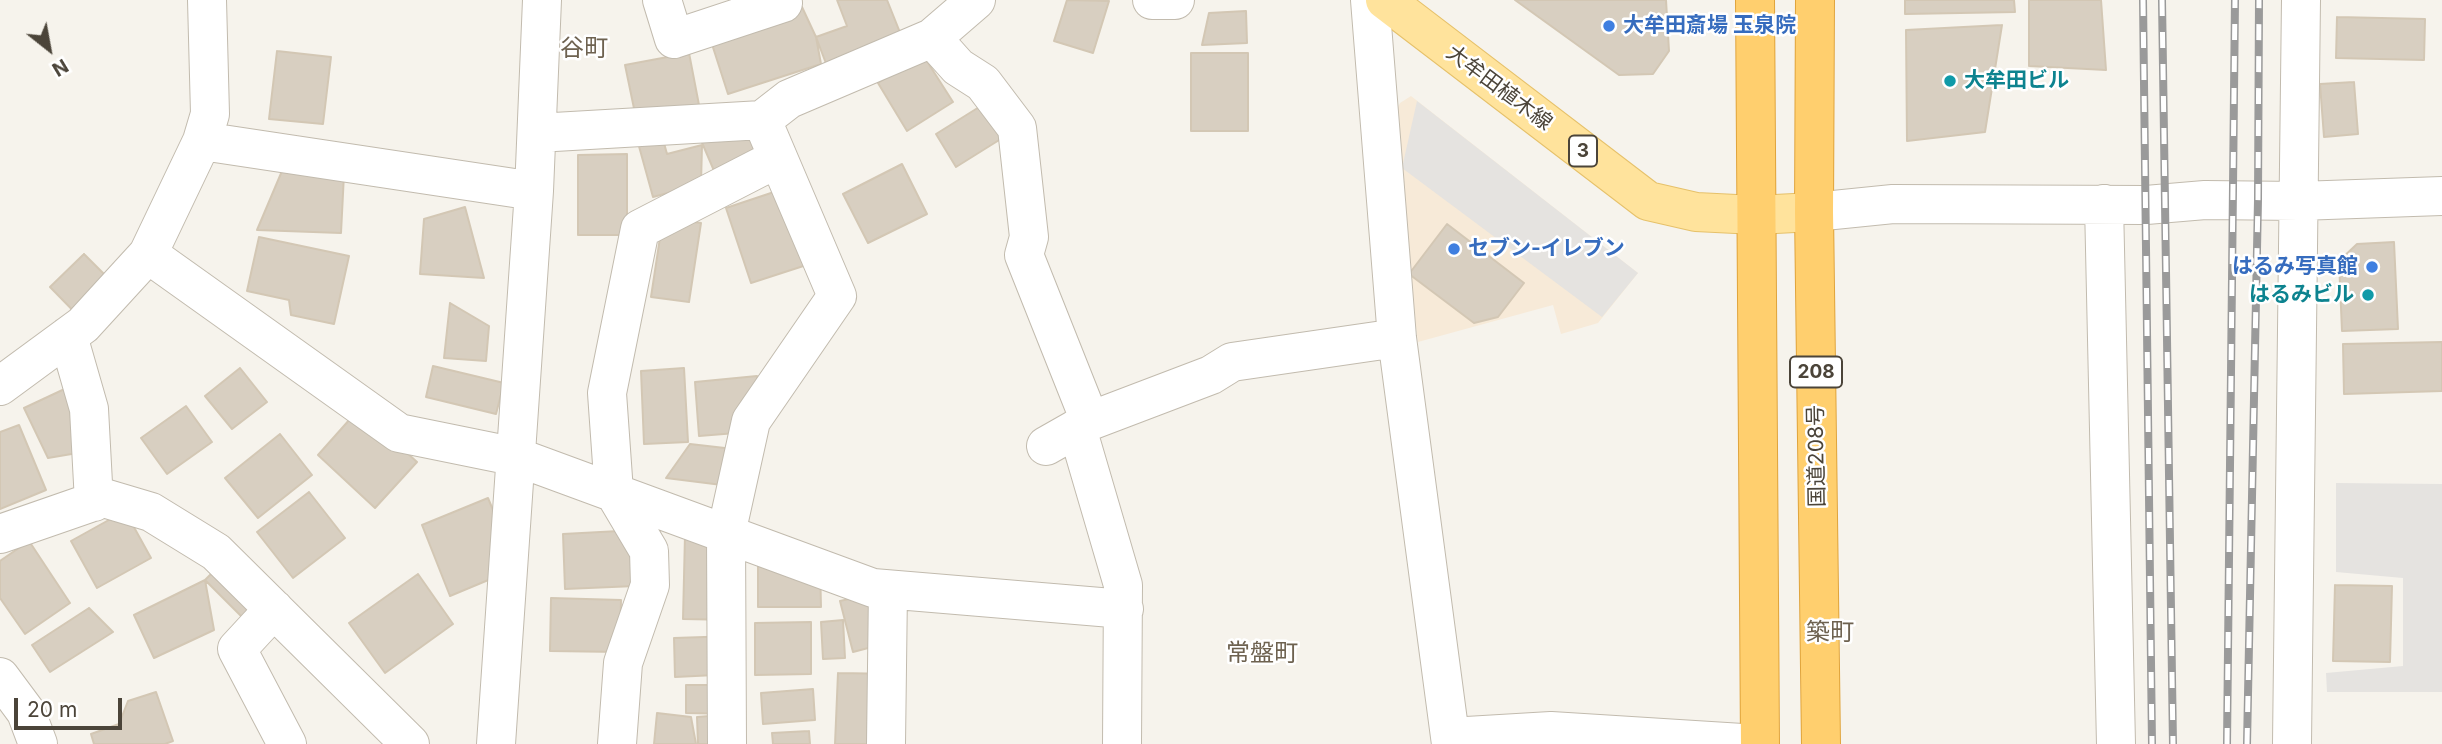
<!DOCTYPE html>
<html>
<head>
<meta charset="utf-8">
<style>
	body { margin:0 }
	#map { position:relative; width:2442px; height:744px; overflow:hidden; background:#f6f3ec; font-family:Inter,sans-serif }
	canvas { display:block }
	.north { position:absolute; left:14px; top:14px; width:70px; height:70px; -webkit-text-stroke:5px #fff; paint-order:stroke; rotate:149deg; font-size:19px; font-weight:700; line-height:28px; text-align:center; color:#4b4439 }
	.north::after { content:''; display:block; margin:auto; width:24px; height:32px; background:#4b4439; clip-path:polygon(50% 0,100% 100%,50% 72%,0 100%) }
	.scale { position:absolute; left:14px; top:698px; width:108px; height:32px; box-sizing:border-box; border:4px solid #4b4439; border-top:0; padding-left:9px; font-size:21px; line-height:24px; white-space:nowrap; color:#4b4439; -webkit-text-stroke:5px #fff; paint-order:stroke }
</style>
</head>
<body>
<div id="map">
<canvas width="2442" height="744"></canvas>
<div class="north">N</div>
<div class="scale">20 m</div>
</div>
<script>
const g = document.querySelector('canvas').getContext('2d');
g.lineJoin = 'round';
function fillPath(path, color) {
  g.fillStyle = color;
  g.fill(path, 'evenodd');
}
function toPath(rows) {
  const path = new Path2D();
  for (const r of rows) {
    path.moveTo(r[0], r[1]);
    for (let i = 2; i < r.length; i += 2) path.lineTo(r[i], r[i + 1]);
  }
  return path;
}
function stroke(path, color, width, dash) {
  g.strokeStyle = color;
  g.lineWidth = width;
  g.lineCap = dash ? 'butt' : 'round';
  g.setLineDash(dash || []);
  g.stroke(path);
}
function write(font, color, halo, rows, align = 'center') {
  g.font = font + ' Inter,"Noto Sans JP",sans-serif';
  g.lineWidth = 5;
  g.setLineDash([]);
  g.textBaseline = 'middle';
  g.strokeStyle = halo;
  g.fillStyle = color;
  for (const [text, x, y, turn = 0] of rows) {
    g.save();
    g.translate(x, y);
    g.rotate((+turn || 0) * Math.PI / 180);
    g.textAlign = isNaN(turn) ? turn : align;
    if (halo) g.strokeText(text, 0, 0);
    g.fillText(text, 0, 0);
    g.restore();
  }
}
fillPath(toPath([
	[1411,96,1638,273,1598,323,1561,334,1553,305,1418,342,1390,123,1400,103]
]), '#f7ead8');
fillPath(toPath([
	[1417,101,1638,273,1602,317,1402,168],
	[2336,483,2442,484,2442,692,2327,692,2326,673,2403,666,2403,578,2336,572]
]), '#e5e3e0');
const building = toPath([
	[837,0,887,0,905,45,830,74,816,37,847,26,837,0],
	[1067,0,1109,1,1093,53,1054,41,1067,0],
	[1515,0,1666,0,1669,51,1653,74,1619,75,1515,0],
	[1905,0,2014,0,2015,12,1905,14,1905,0],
	[2029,0,2101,0,2106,70,2029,66,2029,0],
	[802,7,816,37,821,64,728,94,710,38,802,7],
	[1246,11,1247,43,1202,45,1209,13,1246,11],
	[2337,17,2425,19,2424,60,2336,58,2337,17],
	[2002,25,1985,132,1907,141,1906,30,2002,25],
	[277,51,331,57,323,124,269,119,277,51],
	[689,53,699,105,636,118,625,65,689,53],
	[1191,53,1248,53,1248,131,1191,131,1191,53],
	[923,55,953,102,907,131,878,83,923,55],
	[2354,82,2358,134,2324,137,2320,84,2354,82],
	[992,99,1012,132,956,167,936,134,992,99],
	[757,104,776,146,715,173,697,131,757,104],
	[656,114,667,154,702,145,701,184,653,197,632,121,656,114],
	[627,154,627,235,578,235,578,155,627,154],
	[902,164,927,214,868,243,843,194,902,164],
	[282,171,344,174,341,233,257,230,282,171],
	[801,183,825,259,751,283,726,208,801,183],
	[465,207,484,278,420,274,424,219,465,207],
	[663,218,701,223,689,302,651,297,663,218],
	[1447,224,1524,283,1498,317,1474,323,1409,274,1447,224],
	[259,237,349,256,334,324,291,315,289,300,247,291,259,237],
	[2394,242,2398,329,2342,331,2339,261,2357,244,2394,242],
	[84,254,126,296,92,330,50,287,84,254],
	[450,303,489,326,486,361,444,358,450,303],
	[2442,342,2442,391,2344,394,2343,344,2442,342],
	[433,366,504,383,496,414,426,397,433,366],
	[240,368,267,402,232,429,205,396,240,368],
	[684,368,688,442,644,444,641,371,684,368],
	[757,376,761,431,699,436,695,382,757,376],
	[71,386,101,449,48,458,24,408,71,386],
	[186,406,212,442,167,474,141,438,186,406],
	[359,409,417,462,375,508,318,455,359,409],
	[19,425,46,490,0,509,0,432,19,425],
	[280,434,312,475,258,518,225,478,280,434],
	[690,444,751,451,746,488,666,478,690,444],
	[309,492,345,538,293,578,257,532,309,492],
	[488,498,517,568,450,596,422,525,488,498],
	[125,511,151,558,97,588,71,541,125,511],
	[657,529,659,585,565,589,563,534,657,529],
	[685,535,736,535,734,620,683,619,685,535],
	[29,541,70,603,25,634,0,598,0,561,29,541],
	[227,558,259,634,205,580,227,558],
	[758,566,820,566,821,607,758,607,758,566],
	[418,574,453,624,385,673,349,623,418,574],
	[205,580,214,630,154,658,134,615,205,580],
	[2335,585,2392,586,2390,662,2333,661,2335,585],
	[879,592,891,642,853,652,840,601,879,592],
	[551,598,621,600,620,652,550,651,551,598],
	[89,608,113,632,50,672,32,645,89,608],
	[843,620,845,658,823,659,821,622,843,620],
	[811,622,811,674,755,675,755,623,811,622],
	[735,636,736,674,675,677,674,638,735,636],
	[838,673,896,674,893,744,835,744,838,673],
	[686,685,736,685,735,714,686,713,686,685],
	[813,689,815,720,763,724,761,693,813,689],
	[156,692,173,741,165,744,94,744,91,734,119,724,128,701,156,692],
	[657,713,691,717,696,744,654,744,657,713],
	[735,714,743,744,698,744,697,717,735,714],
	[809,731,810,744,773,744,772,733,809,731]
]);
fillPath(building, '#d8cfc1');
stroke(building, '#d3c7b4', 2);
const minor = toPath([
	[662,0,674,39,783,3,782,0],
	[1152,0,1175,0],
	[1370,0,1397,338,1451,744],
	[932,38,958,67,983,83,1017,128,1029,237,1024,255,1090,421],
	[537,133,762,120],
	[202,141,534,191],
	[2104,204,2116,744],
	[1814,212,1893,204,2146,205,2205,200,2299,201,2442,196],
	[148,254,399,433,517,457,873,588,1124,609],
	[68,336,89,409,94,502],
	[0,386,83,325,148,254,202,141,210,114,207,0],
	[1077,428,1123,585,1122,744],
	[1046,446,1090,421,1211,375,1232,362,1397,338],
	[0,534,104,498,151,512,216,552,410,744],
	[274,609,237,649,287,744],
	[0,677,26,712,38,744],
	[1450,737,1551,731,1758,744],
	[496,744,534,191,542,0],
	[617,744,623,663,650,585,649,551,614,492,607,393,640,229,778,158],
	[727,744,726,534,751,421,837,296,762,120,789,99,932,38,976,0],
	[886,744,888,590],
	[2292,744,2301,0]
]);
const major = toPath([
	[1385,0,1648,201,1696,212,1756,215,1814,212]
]);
const highway = toPath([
	[1755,0,1760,744],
	[1815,0,1814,212,1821,744]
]);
stroke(minor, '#c2bbae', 40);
stroke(major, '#e6c16a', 40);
stroke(highway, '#e0a43c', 40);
stroke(minor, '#fff', 38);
stroke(major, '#ffe39c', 38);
stroke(highway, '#ffcf6e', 38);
const rail = toPath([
	[2143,0,2152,744],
	[2162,0,2173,744],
	[2227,744,2235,0],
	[2247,744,2258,200,2259,0]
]);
stroke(rail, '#9a9a9a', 8);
stroke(rail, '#fff', 5, [16]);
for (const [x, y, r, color] of [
	[1609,26,7,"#3f7fe0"],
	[1950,81,7,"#0f9aa8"],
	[1454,249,7,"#3f7fe0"],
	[2372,267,7,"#3f7fe0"],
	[2368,295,7,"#0f9aa8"]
]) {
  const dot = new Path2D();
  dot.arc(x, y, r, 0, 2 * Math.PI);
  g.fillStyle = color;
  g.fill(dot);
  stroke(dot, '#fff', 2.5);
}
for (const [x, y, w] of [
	[1583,151,28],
	[1816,372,52]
]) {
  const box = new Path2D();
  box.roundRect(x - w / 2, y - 15.5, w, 31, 5);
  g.fillStyle = '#fff';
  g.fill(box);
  stroke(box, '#4b4439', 2);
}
write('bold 19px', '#4b4439', null, [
	["3",1583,151],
	["208",1816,372]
]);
write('bold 21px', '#366cbe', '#fff', [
	["大牟田斎場 玉泉院",1623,26],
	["セブン-イレブン",1468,249],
	["はるみ写真館",2358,267,"right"]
], 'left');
write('bold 21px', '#0d838f', '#fff', [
	["大牟田ビル",1964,81],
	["はるみビル",2354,295,"right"]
], 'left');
write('21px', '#4b4439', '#fff', [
	["大牟田植木線",1499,88,37],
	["国道208号",1817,456,-91]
]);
write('24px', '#6e6250', '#fff', [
	["谷町",584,49],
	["築町",1830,633],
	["常盤町",1262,654]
]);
</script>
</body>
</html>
